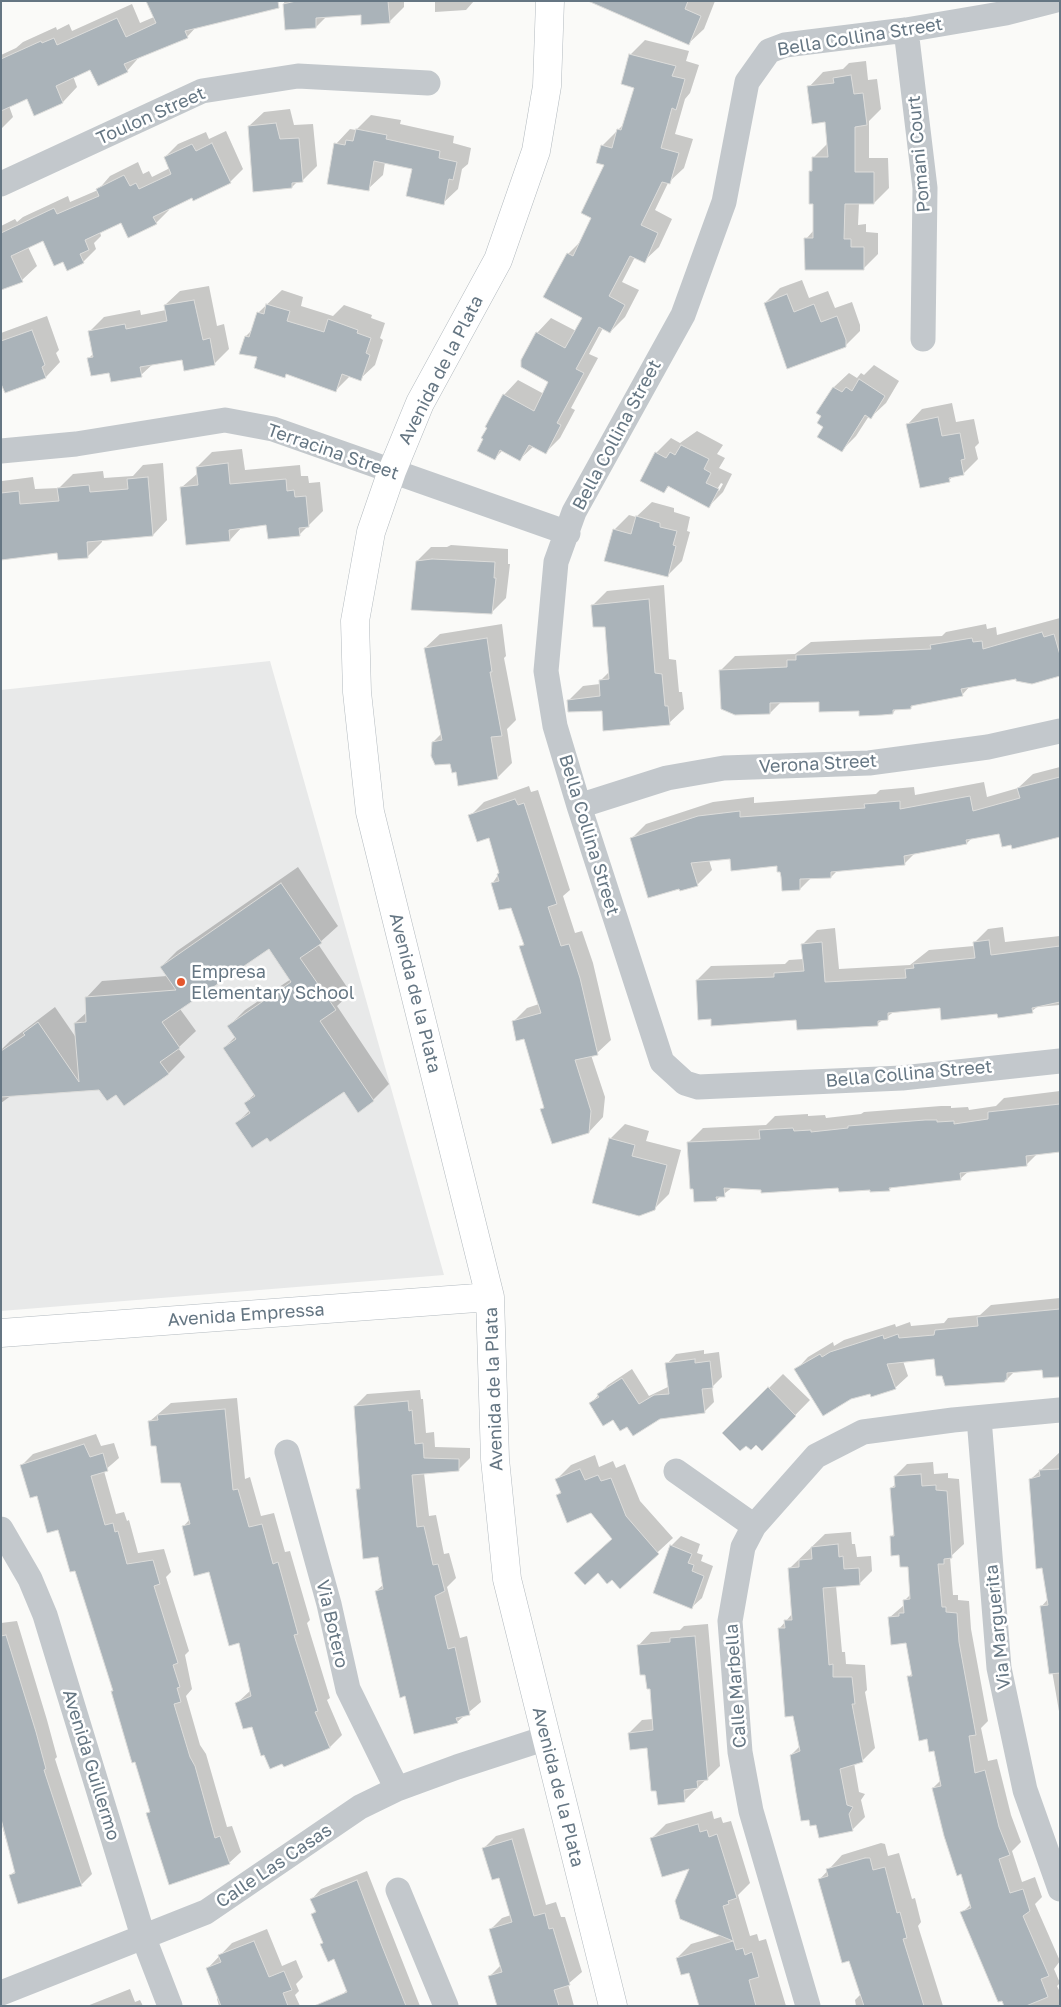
<!DOCTYPE html>
<html>
<head>
<meta charset="utf-8">
<style>
	body { margin:0 }
	#map { position:relative; width:1061px; height:2007px; overflow:hidden; background:#fafaf8; font-family:"Golos Text",sans-serif }
	canvas { display:block }
	.frame { position:absolute; inset:0; border:2px solid #657683; pointer-events:none }
</style>
</head>
<body>
<div id="map">
<canvas width="1061" height="2007"></canvas>
<div class="frame"></div>
</div>
<script>
const g = document.querySelector('canvas').getContext('2d');
g.lineJoin = 'round';
function fillPath(path, color) {
  g.fillStyle = color;
  g.fill(path, 'evenodd');
}
function toPath(rows) {
  const path = new Path2D();
  for (const r of rows) {
    path.moveTo(r[0], r[1]);
    for (let i = 2; i < r.length; i += 2) path.lineTo(r[i], r[i + 1]);
  }
  return path;
}
function stroke(path, color, width, dash) {
  g.strokeStyle = color;
  g.lineWidth = width;
  g.lineCap = dash ? 'butt' : 'round';
  g.setLineDash(dash || []);
  g.stroke(path);
}
function write(font, color, halo, rows, align = 'center') {
  g.font = font + ' "Golos Text",sans-serif';
  g.lineWidth = 5;
  g.setLineDash([]);
  g.textBaseline = 'middle';
  g.strokeStyle = halo;
  g.fillStyle = color;
  for (const [text, x, y, turn = 0] of rows) {
    g.save();
    g.translate(x, y);
    g.rotate((+turn || 0) * Math.PI / 180);
    g.textAlign = isNaN(turn) ? turn : align;
    if (halo) g.strokeText(text, 0, 0);
    g.fillText(text, 0, 0);
    g.restore();
  }
}
fillPath(toPath([
	[270,661,444,1275,1,1311,1,690]
]), '#e8e9e9');
fillPath(toPath([
	[284,1,404,1,404,7,390,21,362,14,327,16,316,27,286,29],
	[435,1,474,1,466,10,435,12],
	[621,1,715,1,704,29,689,43],
	[132,4,140,23,154,17,197,26,187,37,141,55,127,71,91,68,73,76,77,87,63,102,35,114,27,98,9,106,13,117,1,129,1,55,16,48,23,42,56,27,57,30,69,24,72,31],
	[645,40,689,51,686,61,699,65,690,93,685,99,675,134,693,139,684,168,668,183,655,210,672,219,659,247,644,261,635,257,622,282,639,290,625,317,610,332,603,328,589,354,598,358,571,408,575,410,560,438,546,452,534,446,520,459,503,450,494,459,504,395,518,380,544,394,550,381,537,333,551,318,576,331,583,317,568,254,583,239,593,218,605,164,602,146,624,124,635,87,622,83,631,54],
	[866,61,868,80,877,79,881,109,869,121,869,158,888,158,889,188,874,203,859,203,858,225,866,224,866,232,878,233,878,254,864,268,806,239,814,230,814,203,810,172,813,168,813,158,828,143,827,120,809,87,823,72,843,69,849,63],
	[290,109,294,125,313,124,317,166,302,181,298,181,292,187,249,126,264,112],
	[371,115,401,120,400,124,454,136,453,143,471,148,468,164,462,169,458,189,443,203,413,169,385,162,383,175,368,189,336,144,350,129,356,130],
	[226,131,243,169,230,182,192,196,168,208,169,210,156,223,121,222,100,232,101,236,94,243,96,249,83,262,63,260,43,239,28,247,37,266,22,280,1,290,1,226,15,219,17,222,23,217,68,196,70,202,98,190,110,176,138,162,143,174,149,171,152,177,170,168,165,157,178,144,206,132,209,139],
	[802,280,809,298,828,291,835,308,852,302,860,325,860,331,845,346,765,303,780,288],
	[209,286,217,326,224,324,229,349,214,364,183,358,154,363,141,375,110,372,89,358,93,354,89,332,104,317,140,310,141,315,166,310,165,305,180,291],
	[282,290,303,297,301,306,333,316,344,305,372,315,371,318,385,323,380,338,383,340,375,365,360,379,350,376,336,390,287,373,284,376,259,356,246,336,252,330,258,313],
	[47,316,59,350,56,353,60,362,46,377,1,380,1,333],
	[874,365,899,381,886,403,871,417,869,416,856,436,841,451,825,426,823,416,818,413,834,387,849,373,857,378,861,373,864,375],
	[952,403,956,422,974,419,979,443,975,447,978,459,963,474,954,476,949,480,908,424,922,409],
	[697,431,723,445,717,454,725,458,719,468,732,474,723,492,709,506,669,486,664,492,642,480,656,453,671,438,680,443],
	[721,483,723,484,719,491,716,491],
	[242,449,245,470,300,465,301,476,308,476,309,483,320,482,323,511,299,535,267,524,242,527,230,540,182,487,198,473,197,467,212,452],
	[163,463,167,520,153,535,102,539,102,542,88,556,58,551,1,558,2,481,33,477,35,489,59,488,73,474,103,471,104,478,133,476,143,465],
	[652,502,674,508,674,512,690,517,687,531,690,532,682,561,667,576,614,530,629,515,636,517],
	[451,545,508,549,508,564,510,564,506,598,492,612,417,561,431,547,447,547],
	[664,585,669,659,676,660,679,692,682,692,684,709,669,723,568,701,583,686,600,684,600,681,610,671,606,625,593,605,607,591],
	[1060,618,1060,675,1017,677,971,685,962,695,915,704,910,708,896,709,893,713,860,710,820,701,781,702,770,713,721,670,735,656,795,654,811,642,942,636,946,632,986,624,987,629,996,627,997,635],
	[502,624,506,656,504,658,516,720,507,729,512,763,497,778,457,770,452,762,436,763,431,750,433,742,442,733,425,648,440,634],
	[1060,767,1060,835,1012,843,1000,833,972,838,967,843,915,853,905,863,838,870,831,877,812,877,800,889,783,877,778,865,731,857,709,860,712,870,697,885,631,839,646,824,713,802,754,797,754,803,876,794,880,790,914,787,915,795,984,782,987,797,1018,788,1033,774],
	[529,786,531,792,538,790,570,890,563,896,575,933,582,931,593,963,611,1040,597,1053,591,1055,605,1097,603,1117,589,1132,542,1109,545,1106,525,1037,513,1022,527,1008,539,1004,521,947,524,943,512,907,492,884,500,872,490,836,470,816,484,802],
	[298,867,338,926,318,944,351,993,337,1006,389,1084,373,1100,344,1091,268,1136,237,1123,250,1110,245,1103,255,1094,224,1048,236,1036,229,1026,245,1010,291,979,269,947,180,1009,196,1031,178,1048,185,1057,168,1074,116,1093,100,1089,12,1095,1,1103,1,1050,10,1041,55,1007,77,1039,75,1023,87,1012,86,998,102,981,167,976,161,967,177,951],
	[1003,927,1005,942,1060,936,1060,1005,1037,1007,1032,1011,998,1012,941,1007,895,1011,877,1024,797,1018,712,1018,697,980,711,966,785,964,789,960,804,959,803,944,817,930,835,928,839,969,910,965,929,950,974,946,974,943,988,929],
	[1060,1091,1060,1151,1037,1154,1026,1165,969,1171,960,1179,893,1186,889,1190,839,1187,733,1187,716,1200,689,1142,703,1128,766,1125,775,1116,808,1114,808,1116,825,1115,826,1118,861,1114,864,1112,941,1106,951,1106,951,1108,968,1107,969,1110,996,1106,1004,1098],
	[625,1124,649,1131,646,1141,681,1150,669,1194,654,1209,610,1139],
	[1060,1298,1060,1376,1043,1369,1015,1371,1005,1381,935,1358,903,1361,908,1376,895,1388,796,1370,808,1357,833,1342,834,1346,844,1340,895,1324,896,1327,910,1322,911,1326,944,1323,948,1318,980,1315,991,1305],
	[704,1350,704,1354,719,1352,722,1377,712,1387,714,1402,704,1412,659,1418,627,1425,590,1404,608,1385,632,1369,649,1396,670,1386,667,1364,676,1354],
	[783,1374,810,1400,762,1449,756,1443,724,1433],
	[420,1390,421,1399,423,1399,426,1433,434,1432,435,1447,470,1448,470,1458,458,1470,424,1473,429,1516,436,1515,444,1554,449,1553,456,1578,447,1587,460,1638,467,1636,481,1702,457,1722,376,1591,384,1584,379,1555,357,1490,361,1486,355,1406,367,1394],
	[237,1398,245,1479,250,1477,261,1516,274,1513,285,1552,290,1551,310,1620,307,1623,330,1698,327,1700,342,1735,330,1747,253,1725,237,1703,251,1690,240,1642,210,1570,183,1527,190,1519,181,1482,157,1445,150,1421,171,1403],
	[96,1434,101,1446,114,1443,119,1458,104,1471,116,1514,124,1512,127,1521,129,1520,138,1553,164,1549,171,1572,166,1577,189,1651,185,1655,192,1689,186,1696,200,1745,206,1754,227,1827,232,1826,241,1852,229,1863,148,1813,151,1810,76,1569,59,1528,22,1465,33,1454],
	[1060,1452,1060,1717,1041,1607,1048,1599,1031,1479],
	[595,1455,599,1467,613,1461,616,1468,625,1464,640,1501,673,1538,620,1587,612,1578,598,1572,576,1573,613,1538,592,1512,558,1495,561,1491,557,1479,571,1465],
	[933,1462,934,1474,948,1473,948,1478,959,1479,964,1544,950,1557,953,1595,958,1595,958,1600,969,1601,971,1629,988,1721,981,1728,988,1761,997,1759,1011,1815,1021,1842,1012,1851,1022,1882,1035,1877,1042,1897,1035,1904,1060,1961,1054,1969,1060,1983,1057,1986,1060,1992,1060,2006,1006,2006,978,1948,975,1949,962,1913,971,1904,933,1788,941,1780,935,1749,928,1738,909,1677,912,1673,907,1642,889,1618,904,1605,904,1601,911,1594,909,1566,891,1537,895,1533,891,1488,896,1484,895,1476,907,1464],
	[851,1532,852,1544,855,1544,857,1557,871,1556,872,1571,859,1584,836,1586,842,1652,845,1652,846,1664,865,1665,867,1690,865,1692,875,1748,862,1761,854,1763,859,1792,865,1794,861,1800,865,1817,852,1830,817,1823,791,1755,800,1746,779,1629,792,1614,790,1568,825,1534],
	[681,1536,700,1544,697,1553,703,1555,701,1561,713,1566,702,1598,692,1607,671,1546],
	[17,1621,47,1720,57,1757,55,1759,92,1874,81,1885,11,1875,15,1871,1,1822,1,1623],
	[708,1624,720,1766,684,1801,648,1747,629,1733,642,1720,653,1719,651,1688,639,1645,651,1632,680,1630,684,1626],
	[712,1811,714,1819,721,1817,723,1823,731,1821,750,1883,738,1895,750,1936,757,1934,759,1941,766,1939,786,2006,700,2006,690,1971,677,1958,691,1944,722,1935,691,1867,652,1838,666,1824],
	[524,1828,546,1905,556,1902,561,1917,565,1917,582,1972,568,1984,574,2006,500,2006,489,1977,501,1965,490,1930,502,1918,511,1915,500,1877,484,1848,496,1836],
	[881,1843,885,1844,888,1856,899,1853,912,1899,915,1898,921,1922,918,1926,943,2006,856,2006,855,2000,861,1994,820,1879,842,1855],
	[367,1871,420,2006,348,2006,343,1994,347,1990,334,1958,322,1944,324,1942,313,1914,316,1910,312,1899,321,1889],
	[267,1929,282,1966,296,1960,303,1977,296,1984,299,1991,295,1995,300,2006,219,2006,217,1999,219,1997,207,1969,232,1943],
	[130,1989,135,2002,140,2000,143,2006,87,2006]
]), '#0003');
const building = toPath([
	[146,1,278,1,279,8,185,31,188,38,124,64,128,72,98,86,90,70,56,86,63,103,34,116,27,99,1,111,1,59,41,41,42,43,54,38,57,45,117,18,126,37,156,23,146,1],
	[296,1,388,1,390,23,361,25,361,15,316,18,316,28,285,30,283,4,296,1],
	[588,1,688,1,685,9,701,16,689,45,588,1],
	[629,54,676,66,672,76,685,79,676,110,672,108,661,148,679,153,670,184,662,182,641,225,658,233,645,263,630,256,609,296,625,305,610,333,599,327,576,369,584,373,557,423,561,425,546,454,529,445,520,461,500,450,495,460,477,451,483,439,481,438,487,428,485,427,503,394,534,411,548,382,521,367,521,360,536,332,565,348,582,318,543,297,567,253,573,256,591,218,581,213,604,165,596,163,601,145,612,148,617,129,621,130,634,88,621,84,629,54],
	[851,75,854,94,863,93,867,125,855,127,855,172,874,172,874,204,845,204,844,239,851,239,851,247,864,247,864,270,805,270,804,238,813,238,813,204,809,204,809,171,812,171,812,157,828,157,825,122,812,124,807,86,834,83,833,78,851,75],
	[276,123,280,139,299,138,303,182,292,183,292,188,253,192,248,126,276,123],
	[356,129,387,135,386,139,440,151,439,158,457,162,453,180,449,179,444,205,406,196,412,169,374,161,369,191,327,184,334,143,345,145,346,140,353,141,356,129],
	[212,143,231,183,193,201,192,198,153,217,157,224,128,238,121,223,85,240,89,250,80,254,84,263,67,271,63,262,54,266,43,241,11,256,23,282,1,290,1,233,54,208,57,214,99,196,96,189,124,175,130,186,136,183,139,189,171,174,164,157,192,144,196,151,212,143],
	[787,294,794,312,814,304,821,322,837,316,846,340,846,347,787,369,764,303,787,294],
	[194,300,203,340,210,338,215,365,184,371,182,360,140,367,142,377,111,382,109,373,91,376,87,358,93,357,88,331,125,324,126,329,167,321,164,305,194,300],
	[266,304,290,311,287,321,324,332,328,319,358,330,357,333,371,338,366,353,370,355,361,381,342,374,336,392,286,374,285,378,254,368,257,357,239,354,245,336,249,337,257,312,264,314,266,304],
	[32,330,45,365,42,367,46,378,5,393,1,384,1,341,32,330],
	[859,379,885,396,871,419,865,415,842,452,817,437,823,427,817,423,821,416,816,413,833,387,842,392,846,387,852,391,859,379],
	[938,417,942,436,960,433,965,459,961,460,964,475,949,478,950,482,920,488,906,424,938,417],
	[681,445,709,459,704,469,711,473,706,483,719,489,709,508,668,486,664,493,640,481,655,452,666,458,670,452,675,455,681,445],
	[228,463,230,484,286,479,287,491,294,490,295,497,306,496,309,527,299,528,300,536,268,539,266,525,229,530,230,541,186,545,180,487,198,485,196,467,228,463],
	[148,477,153,536,87,542,88,558,58,560,57,553,1,560,1,493,19,491,20,504,59,501,57,488,89,485,90,492,128,489,127,479,148,477],
	[636,516,660,523,660,527,677,531,673,545,676,546,668,577,604,561,613,529,631,534,636,516],
	[432,559,495,562,494,578,496,578,492,614,411,610,416,561,432,559],
	[649,599,655,673,662,674,665,706,668,706,670,725,603,731,602,711,568,712,567,700,600,696,599,680,609,679,605,627,593,627,591,605,649,599],
	[1042,632,1044,637,1054,634,1060,655,1060,676,1032,684,1016,681,1016,679,961,689,963,696,911,706,911,709,893,710,893,714,882,715,859,716,859,711,819,712,819,702,770,703,770,714,735,715,721,709,719,670,787,667,787,660,796,660,796,655,931,649,930,645,972,638,973,642,982,641,983,649,1042,632],
	[487,638,492,672,490,672,502,736,491,737,498,779,458,786,456,772,452,773,450,764,435,765,431,756,432,742,442,740,424,648,487,638],
	[1060,777,1060,837,1012,849,1011,845,1002,847,999,834,966,840,967,844,904,856,905,865,831,872,831,878,800,879,800,890,782,891,781,877,780,872,777,872,777,866,731,871,730,859,691,863,698,886,680,891,679,889,648,898,630,838,698,816,740,811,740,817,865,808,864,804,900,801,900,809,970,796,973,811,1020,798,1017,788,1060,777],
	[515,799,518,805,524,803,557,904,548,907,561,946,569,944,580,978,598,1055,575,1060,591,1111,589,1133,552,1144,540,1109,544,1108,524,1039,516,1041,512,1021,541,1013,519,946,524,945,511,908,499,910,491,883,499,881,497,874,499,873,489,838,477,842,468,815,515,799],
	[281,883,322,943,300,958,336,1010,320,1021,374,1101,358,1113,344,1092,270,1142,267,1138,252,1148,235,1123,250,1113,244,1103,255,1096,223,1048,236,1039,227,1026,291,982,269,949,162,1022,180,1048,160,1062,169,1074,124,1106,116,1095,107,1101,99,1090,1,1097,1,1051,25,1035,23,1033,38,1022,79,1082,74,1023,86,1022,85,997,176,990,160,967,281,883],
	[989,940,991,955,1060,946,1060,1002,1032,1008,1033,1013,998,1018,997,1014,941,1020,940,1008,888,1013,888,1020,878,1021,878,1026,819,1029,797,1030,796,1020,711,1026,711,1019,698,1020,696,980,774,977,774,973,804,971,801,944,822,942,825,982,906,978,905,969,914,968,913,964,975,958,973,942,989,940],
	[1060,1104,1060,1152,1026,1156,1027,1166,960,1173,961,1180,889,1188,890,1191,870,1192,870,1190,839,1192,838,1188,761,1193,761,1190,724,1188,725,1197,716,1197,717,1201,694,1202,693,1189,690,1189,687,1142,760,1139,759,1130,793,1128,794,1131,811,1130,811,1132,848,1128,848,1126,925,1120,937,1120,937,1122,954,1121,954,1124,988,1119,988,1112,1060,1104],
	[609,1138,635,1145,632,1156,667,1165,655,1210,639,1216,592,1203,609,1138],
	[1060,1309,1060,1377,1043,1378,1042,1370,1007,1373,1007,1380,1005,1380,1005,1382,945,1386,942,1376,936,1376,934,1359,887,1364,896,1389,871,1397,870,1394,851,1399,823,1416,794,1369,820,1354,822,1357,830,1352,883,1335,884,1339,898,1334,899,1338,934,1335,935,1330,978,1326,977,1317,1060,1309],
	[695,1359,695,1363,710,1361,713,1388,702,1389,705,1413,660,1419,633,1436,627,1427,620,1431,613,1420,603,1426,589,1403,599,1397,597,1394,622,1378,639,1404,654,1395,669,1394,665,1363,695,1359],
	[768,1387,796,1416,762,1451,756,1445,751,1450,746,1446,740,1451,722,1433,768,1387],
	[408,1401,409,1411,412,1410,415,1444,423,1443,424,1458,459,1459,459,1471,412,1475,417,1527,424,1526,433,1565,438,1564,445,1591,435,1596,448,1649,455,1647,470,1715,456,1718,458,1723,414,1734,405,1696,400,1698,375,1591,383,1589,378,1557,363,1559,356,1489,360,1489,354,1406,408,1401],
	[225,1409,233,1490,238,1489,249,1527,262,1524,273,1564,278,1562,298,1634,294,1635,318,1711,315,1712,330,1748,284,1767,282,1764,270,1769,264,1755,261,1756,252,1727,243,1729,235,1703,251,1696,239,1643,229,1646,209,1572,194,1576,182,1526,190,1524,180,1483,161,1483,156,1446,151,1446,148,1421,158,1420,157,1415,225,1409],
	[84,1444,90,1457,103,1453,108,1471,91,1476,105,1525,113,1523,115,1532,118,1531,127,1564,153,1560,160,1584,154,1586,178,1663,173,1665,180,1687,177,1688,181,1702,174,1704,190,1757,195,1766,215,1838,220,1836,230,1864,169,1885,146,1813,150,1812,135,1762,132,1763,111,1691,113,1691,75,1571,70,1572,58,1530,47,1533,37,1496,30,1498,20,1465,84,1444],
	[580,1469,585,1480,598,1475,601,1481,611,1478,626,1516,659,1554,620,1589,612,1580,607,1584,598,1573,585,1585,574,1573,612,1539,591,1513,567,1523,556,1495,561,1493,555,1479,580,1469],
	[1060,1469,1060,1673,1049,1674,1040,1606,1048,1605,1042,1568,1036,1569,1029,1479,1040,1476,1039,1470,1060,1469],
	[921,1474,922,1486,936,1485,936,1490,947,1491,952,1558,944,1559,944,1564,938,1564,942,1607,946,1607,946,1612,957,1613,959,1642,976,1735,969,1736,975,1773,985,1770,999,1827,1010,1855,999,1859,1010,1893,1023,1889,1030,1911,1023,1916,1049,1976,1041,1979,1048,1997,1026,2006,1004,2006,1002,2001,998,2002,960,1912,971,1908,961,1874,957,1876,944,1836,932,1788,941,1786,934,1751,929,1752,927,1739,919,1741,907,1676,912,1676,906,1643,891,1645,888,1617,899,1616,899,1613,904,1613,903,1600,910,1599,908,1567,900,1567,899,1555,891,1556,890,1536,894,1536,890,1488,895,1487,894,1476,921,1474],
	[838,1544,839,1557,843,1556,844,1569,859,1568,860,1585,823,1588,829,1665,833,1664,833,1677,852,1677,855,1704,852,1704,863,1762,840,1769,847,1805,853,1807,849,1814,853,1831,819,1838,816,1825,810,1826,809,1820,801,1821,796,1793,790,1755,800,1751,793,1716,785,1717,778,1628,785,1628,784,1620,792,1620,788,1568,799,1567,799,1560,812,1559,811,1547,838,1544],
	[670,1545,692,1554,688,1563,694,1565,692,1571,704,1576,692,1609,653,1593,670,1545],
	[6,1635,36,1732,46,1769,44,1770,82,1886,18,1904,9,1875,15,1873,1,1819,1,1636,6,1635],
	[695,1636,708,1780,697,1781,698,1788,684,1790,685,1802,658,1805,656,1791,651,1791,647,1748,630,1750,628,1733,653,1730,650,1689,647,1689,645,1675,640,1675,637,1645,670,1642,670,1638,695,1636],
	[698,1824,700,1832,707,1830,709,1837,717,1834,737,1898,728,1901,729,1904,723,1906,736,1950,743,1948,745,1955,752,1952,759,1977,749,1980,756,2006,699,2006,689,1973,681,1975,676,1958,733,1941,680,1919,675,1901,689,1869,662,1877,650,1838,698,1824],
	[512,1839,534,1916,545,1913,549,1929,553,1928,570,1985,554,1990,559,2006,497,2006,488,1976,502,1972,489,1929,512,1922,499,1878,492,1880,482,1848,512,1839],
	[865,1858,870,1858,873,1870,885,1867,897,1913,900,1912,907,1938,903,1939,924,2006,864,2006,849,1961,842,1963,818,1879,828,1876,826,1869,865,1858],
	[357,1880,382,1946,406,2006,314,2006,347,1992,334,1959,328,1962,320,1944,323,1943,311,1914,316,1912,310,1899,357,1880],
	[254,1941,269,1977,284,1971,292,1990,283,1993,288,2006,221,2006,206,1968,221,1962,218,1955,254,1941]
]);
fillPath(building, '#aab3b9');
stroke(building, '#dcdcda', 1);
const secondary = toPath([
	[550,1,547,86,536,151,498,260,420,403,392,471,371,532,355,621,357,692,370,812,490,1297,495,1459,507,1579,613,2006],
	[1,1333,490,1297]
]);
stroke(secondary, '#b3babf', 29);
stroke(toPath([
	[1053,1,1006,13,906,30,785,45,769,51,747,82,724,202,683,315,574,512,556,562,546,671,555,726,579,806,662,1062,685,1083,698,1087,902,1078,1060,1061],
	[906,30,925,188,923,339],
	[1,184,202,91,298,76,428,83],
	[1,451,76,444,225,420,273,429,568,533],
	[579,806,667,778,724,768,869,763,988,747,1060,731],
	[979,1418,999,1668,1025,1790,1060,1889],
	[287,1452,329,1604,348,1689,397,1789],
	[676,1471,754,1526],
	[1,1529,30,1579,45,1615,143,1936,170,2006],
	[398,1890,446,2006],
	[1,1993,206,1912,360,1807,397,1789,457,1767,546,1738],
	[808,2006,751,1811,740,1752,730,1621,743,1547,754,1526,816,1456,863,1432,953,1420,1060,1410]
]), '#c3c8cc', 25);
stroke(secondary, '#fff', 28);
for (const [x, y, r, color] of [
	[181,982,5,"#e4572e"]
]) {
  const dot = new Path2D();
  dot.arc(x, y, r, 0, 2 * Math.PI);
  g.fillStyle = color;
  g.fill(dot);
  stroke(dot, '#fff', 2);
}
write('18px', '#657683', '#fff', [
	["Bella Collina Street",860,37,-9],
	["Toulon Street",151,116,-24],
	["Pomani Court",919,154,-95],
	["Avenida de la Plata",441,370,-63],
	["Bella Collina Street",617,435,-62],
	["Terracina Street",333,452,19],
	["Verona Street",818,764,-3],
	["Bella Collina Street",589,835,73],
	["Avenida de la Plata",415,993,76],
	["Bella Collina Street",909,1074,-5],
	["Avenida Empressa",246,1315,-4],
	["Avenida de la Plata",494,1389,-92],
	["Via Botero",332,1624,77],
	["Via Marguerita",998,1627,-96],
	["Calle Marbella",736,1686,-94],
	["Avenida Guillermo",91,1765,73],
	["Avenida de la Plata",558,1787,76],
	["Calle Las Casas",274,1866,-34]
]);
write('18px', '#657683', '#fff', [
	["Empresa",191,972],
	["Elementary School",191,993]
], 'left');
</script>
</body>
</html>
